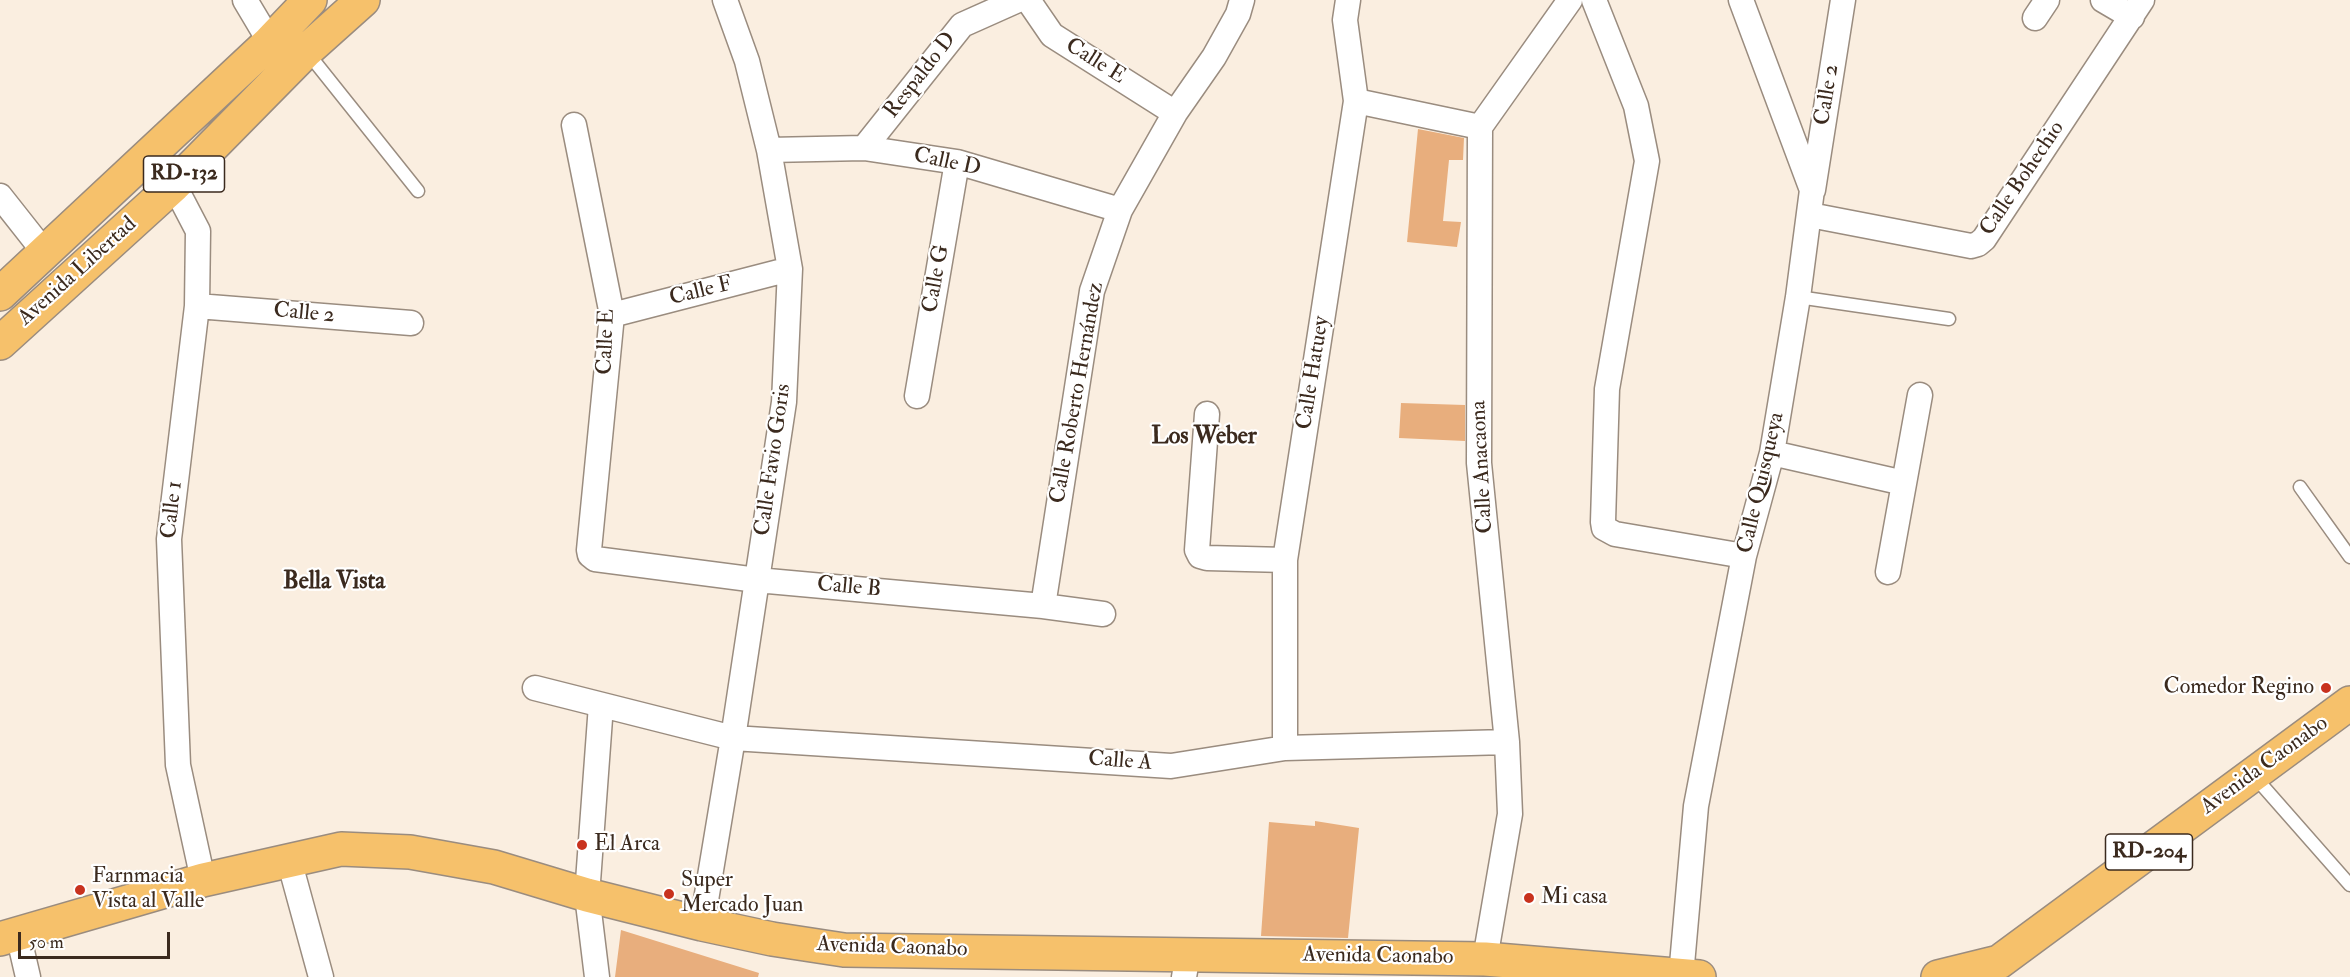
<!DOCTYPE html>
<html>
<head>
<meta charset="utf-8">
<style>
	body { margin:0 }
	#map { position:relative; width:2350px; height:977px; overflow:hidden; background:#faeee0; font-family:"IM FELL Double Pica",serif }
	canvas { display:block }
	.scale { position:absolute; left:18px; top:932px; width:152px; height:27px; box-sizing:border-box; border:3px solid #3b2a1e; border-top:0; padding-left:8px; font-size:18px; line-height:21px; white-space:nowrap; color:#3b2a1e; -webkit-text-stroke:4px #fff; paint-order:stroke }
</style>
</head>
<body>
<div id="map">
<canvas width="2350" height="977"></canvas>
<div class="scale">50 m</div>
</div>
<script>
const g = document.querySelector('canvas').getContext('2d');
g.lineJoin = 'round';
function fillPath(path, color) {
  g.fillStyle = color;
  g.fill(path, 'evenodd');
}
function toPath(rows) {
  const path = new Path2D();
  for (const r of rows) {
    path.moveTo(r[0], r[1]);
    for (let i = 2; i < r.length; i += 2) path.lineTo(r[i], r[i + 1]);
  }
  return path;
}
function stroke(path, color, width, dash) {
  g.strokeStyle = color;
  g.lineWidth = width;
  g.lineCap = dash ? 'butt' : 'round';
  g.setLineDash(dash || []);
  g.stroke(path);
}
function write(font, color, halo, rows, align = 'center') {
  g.font = font + ' "IM FELL Double Pica",serif';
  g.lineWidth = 4.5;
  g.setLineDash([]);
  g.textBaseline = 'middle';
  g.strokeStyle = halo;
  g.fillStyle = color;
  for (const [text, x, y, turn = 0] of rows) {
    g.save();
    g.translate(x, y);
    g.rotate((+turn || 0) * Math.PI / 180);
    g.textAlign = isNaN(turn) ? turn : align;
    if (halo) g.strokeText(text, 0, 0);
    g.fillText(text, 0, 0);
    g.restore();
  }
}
fillPath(toPath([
	[1418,129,1464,138,1463,160,1449,160,1443,221,1461,222,1457,247,1407,242],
	[1401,403,1465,405,1465,441,1399,438],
	[1315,821,1359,828,1348,938,1261,936,1269,822,1315,826],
	[621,930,759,973,758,977,615,977]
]), '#e8ae7d');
const lane = toPath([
	[307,52,418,191],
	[1798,297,1949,319],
	[2300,487,2350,557],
	[2254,776,2350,885]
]);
const street = toPath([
	[245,0,270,42],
	[1028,0,1052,35,1175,113],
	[1594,0,1636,106,1647,161,1607,389,1603,522,1604,528,1615,534,1744,556],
	[2103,0,2132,17],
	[2035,18,2047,0],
	[1356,101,1480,127],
	[574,125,612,315,589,550,590,555,595,559,757,580,1043,606,1103,614],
	[864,148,962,25,1018,0],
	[769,150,864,148,957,162,1120,210],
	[146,156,174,185,198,231,197,306,169,539,178,765,203,880],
	[1813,190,1843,0],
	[0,196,45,253],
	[1810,215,1971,246,1978,244,1984,239,2142,0],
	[197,306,411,323],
	[612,315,790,269],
	[917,396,957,162],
	[1207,414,1197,550,1200,556,1207,558,1285,560],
	[1772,453,1904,483],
	[1888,572,1920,395],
	[1043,606,1092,291,1120,210,1175,113,1214,57,1238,14,1242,0],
	[535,688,733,738,1171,766,1285,748,1507,742],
	[1285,748,1285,560,1356,101,1345,20,1348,0],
	[289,860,321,977],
	[702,924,733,738,784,402,790,269,769,150,747,61,725,0],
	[18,934,28,977],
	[1485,959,1510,814,1507,742,1479,463,1480,127,1570,0],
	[1681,976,1696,806,1744,556,1772,453,1798,297,1812,190,1741,0],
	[597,977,587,895,601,705],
	[1184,977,1188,954]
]);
const primary = toPath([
	[0,294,270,42,310,0],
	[0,343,174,185,306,51,363,0],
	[0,939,203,880,341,849,410,852,494,867,587,895,702,924,772,939,844,950,1485,959,1699,977],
	[1938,977,1999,962,2350,703]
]);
stroke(lane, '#9a8c7f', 15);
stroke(street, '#9a8c7f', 27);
stroke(primary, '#9a8c7f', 36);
stroke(lane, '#fff', 12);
stroke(street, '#fff', 24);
stroke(primary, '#f6c16b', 33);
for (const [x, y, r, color] of [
	[2326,688,6,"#c8321e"],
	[582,845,6,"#c8321e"],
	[80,890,6,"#c8321e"],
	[669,894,6,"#c8321e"],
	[1529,898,6,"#c8321e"]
]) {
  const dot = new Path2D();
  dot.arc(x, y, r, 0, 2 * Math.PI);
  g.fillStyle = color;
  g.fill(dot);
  stroke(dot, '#fff', 2);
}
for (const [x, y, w] of [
	[184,174,81],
	[2149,852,87]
]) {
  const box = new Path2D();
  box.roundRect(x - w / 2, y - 18, w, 36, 4.5);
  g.fillStyle = '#fff';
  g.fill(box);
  stroke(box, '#3b2a1e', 1.5);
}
write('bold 21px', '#3b2a1e', null, [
	["RD-132",184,174],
	["RD-204",2149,852]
]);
write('22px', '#3b2a1e', '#fff', [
	["Calle E",1095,62,32],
	["Respaldo D",921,76,-52],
	["Calle 2",1828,95,-81],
	["Calle D",947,163,12],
	["Calle Bohechio",2023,179,-56],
	["Avenida Libertad",78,272,-42],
	["Calle G",937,279,-80],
	["Calle F",701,292,-14],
	["Calle 2",304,314,5],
	["Calle E",607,342,-88],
	["Calle Hatuey",1314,373,-81],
	["Calle Roberto Hernández",1078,393,-80],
	["Calle Favio Goris",774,460,-82],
	["Calle Anacaona",1483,467,-93],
	["Calle Quisqueya",1762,483,-77],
	["Calle 1",173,510,-84],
	["Calle B",849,588,5],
	["Calle A",1120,762,4],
	["Avenida Caonabo",2265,766,-36],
	["Avenida Caonabo",892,948,2],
	["Avenida Caonabo",1378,957,1]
]);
write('22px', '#3b2a1e', '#fff', [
	["Comedor Regino",2314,688,"right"],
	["El Arca",594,845],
	["Farnmacia",92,877],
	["Vista al Valle",92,902],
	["Super",681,881],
	["Mercado Juan",681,906],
	["Mi casa",1541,898]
], 'left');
write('bold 24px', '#3b2a1e', '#fff', [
	["Los Weber",1204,438],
	["Bella Vista",334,583]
]);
</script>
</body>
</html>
